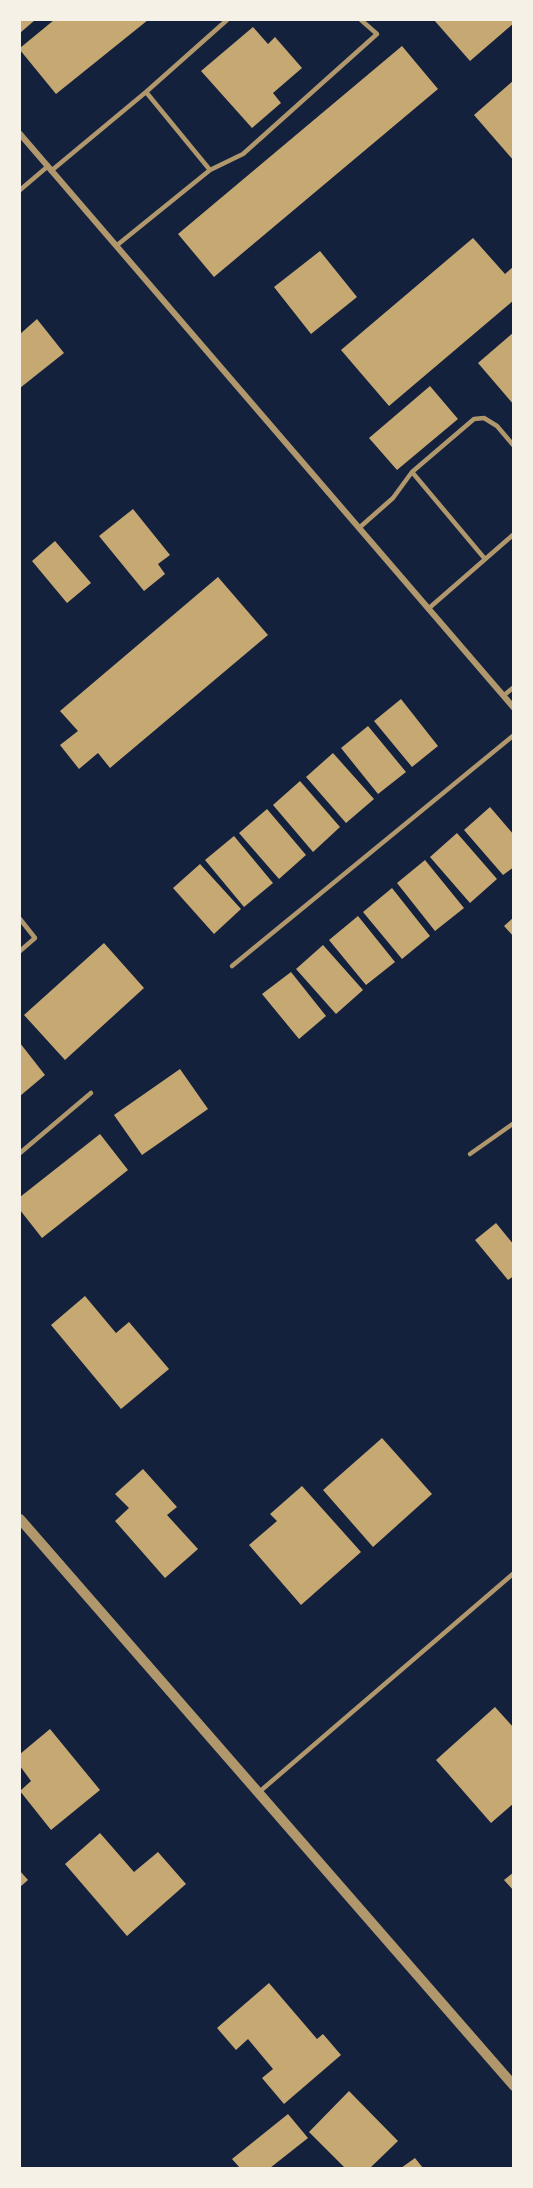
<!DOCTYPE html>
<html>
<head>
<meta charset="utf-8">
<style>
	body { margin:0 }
	#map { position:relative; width:533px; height:2188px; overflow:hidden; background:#14213d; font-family:"IBM Plex Serif",serif }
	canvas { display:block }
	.frame { position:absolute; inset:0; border:21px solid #f6f1e7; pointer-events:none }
</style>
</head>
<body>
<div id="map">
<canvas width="533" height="2188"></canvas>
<div class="frame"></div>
</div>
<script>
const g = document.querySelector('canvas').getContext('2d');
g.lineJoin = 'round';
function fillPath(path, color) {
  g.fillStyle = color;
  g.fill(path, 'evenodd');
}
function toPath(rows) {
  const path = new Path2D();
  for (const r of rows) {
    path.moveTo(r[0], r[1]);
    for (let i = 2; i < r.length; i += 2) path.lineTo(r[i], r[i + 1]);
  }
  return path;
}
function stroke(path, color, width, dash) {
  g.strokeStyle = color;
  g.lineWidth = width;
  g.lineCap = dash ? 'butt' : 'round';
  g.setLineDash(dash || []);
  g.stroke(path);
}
fillPath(toPath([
	[20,20,35,20,20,33],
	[54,20,148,20,56,94,20,50,20,48],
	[434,20,514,20,514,23,470,61],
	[253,27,268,44,275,37,302,68,273,93,281,103,252,128,201,71],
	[402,46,438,89,214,277,178,234],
	[514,80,514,161,474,115],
	[473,238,505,274,514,266,514,300,389,406,341,350],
	[320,251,357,297,311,334,274,287],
	[37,319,64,353,20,388,20,334],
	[514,332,514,405,478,363],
	[430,386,458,419,397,470,369,438],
	[133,509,170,555,158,564,165,574,144,591,99,536],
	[55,541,91,583,67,603,32,561],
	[218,577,268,635,110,768,98,753,79,769,60,745,78,731,60,711],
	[401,699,438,746,412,767,374,721],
	[368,726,406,772,378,794,341,748],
	[333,753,374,799,346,823,306,777],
	[300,781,340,827,313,852,273,805],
	[490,807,514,835,514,867,503,875,464,830],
	[267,809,306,855,279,879,239,833],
	[457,833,497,879,470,903,430,857],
	[234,836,273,883,244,907,205,860],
	[425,860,464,908,435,931,397,883],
	[200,864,241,909,214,934,173,888],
	[392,888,430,936,402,959,363,912],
	[358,916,395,962,366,985,329,940],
	[514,917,514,937,504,926],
	[104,943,144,988,65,1060,24,1015],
	[323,945,363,990,336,1014,296,969],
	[291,972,326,1016,299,1039,262,994],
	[20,1043,45,1075,20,1096],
	[180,1069,208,1109,142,1155,114,1115],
	[100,1134,128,1170,42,1238,20,1210,20,1197],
	[496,1223,514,1245,514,1276,508,1280,475,1240],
	[85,1296,116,1333,129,1322,169,1369,121,1409,51,1325],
	[382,1438,432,1494,373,1547,323,1490],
	[143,1469,177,1507,167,1515,198,1549,165,1578,115,1521,129,1508,115,1494],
	[302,1486,361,1552,301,1605,249,1545,277,1521,270,1514],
	[495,1707,514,1728,514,1803,491,1823,436,1760],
	[50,1729,100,1790,51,1830,20,1791,31,1781,20,1766,20,1754],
	[100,1833,134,1872,158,1852,186,1884,127,1936,65,1864],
	[20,1871,28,1880,20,1887],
	[514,1872,514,1891,504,1880],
	[269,1983,317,2039,323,2034,341,2055,284,2104,262,2078,273,2069,248,2039,236,2050,217,2028],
	[349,2091,398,2141,370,2168,345,2168,309,2132],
	[288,2114,308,2138,270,2168,240,2168,232,2159],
	[415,2158,423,2168,401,2168]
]), '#c6a872');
stroke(toPath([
	[146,92,227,20],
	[210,170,243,154,377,34,361,20],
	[51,171,146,92,210,170,116,246],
	[20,190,47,167],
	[412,472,485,559],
	[359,528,393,498,412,472,474,419,484,418,497,426,514,446],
	[428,609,514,534],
	[503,696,514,687],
	[20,919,35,938,20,951],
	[232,966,514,735],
	[20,1153,91,1093],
	[470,1154,514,1123],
	[258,1793,514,1573]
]), '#b1986c', 4.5);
stroke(toPath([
	[20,134,514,708]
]), '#b1986c', 6);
stroke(toPath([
	[20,1519,514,2086]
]), '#b1986c', 10);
</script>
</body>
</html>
